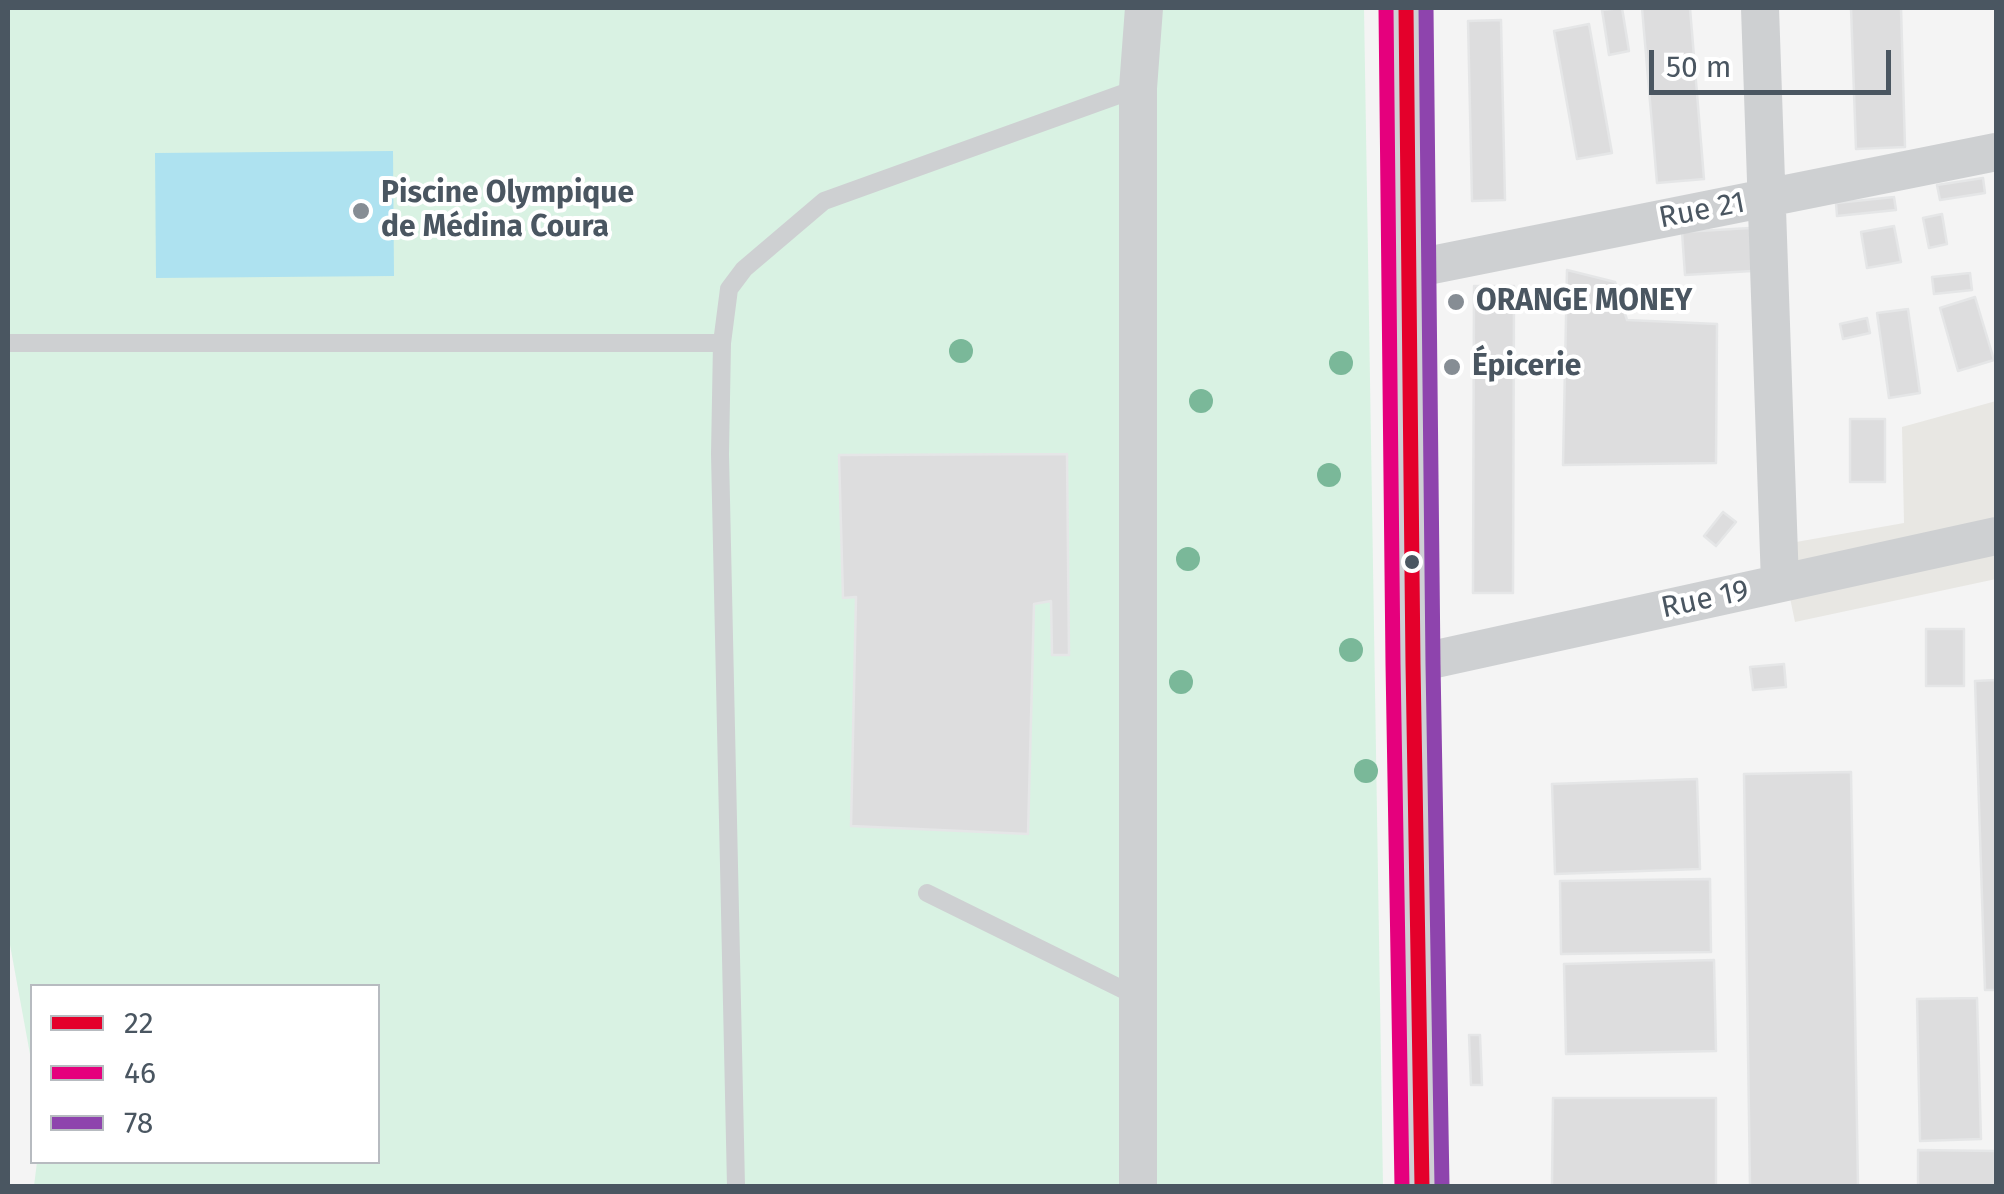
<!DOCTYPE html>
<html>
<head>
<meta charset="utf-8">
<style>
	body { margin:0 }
	#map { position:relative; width:2004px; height:1194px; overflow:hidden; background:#f4f4f4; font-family:"Fira Sans",sans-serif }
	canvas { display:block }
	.frame { position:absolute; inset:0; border:10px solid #4a5661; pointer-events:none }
	.legend { position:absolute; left:30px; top:984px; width:350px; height:180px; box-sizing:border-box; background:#fff; border:2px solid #b7bbc0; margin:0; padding:12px 18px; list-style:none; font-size:30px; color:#4a5661 }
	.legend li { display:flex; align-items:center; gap:20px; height:50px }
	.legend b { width:50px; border:2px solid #b7bbc0 }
	.scale { position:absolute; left:1649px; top:50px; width:242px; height:45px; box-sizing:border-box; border:5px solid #4a5661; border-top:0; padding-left:12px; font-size:30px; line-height:35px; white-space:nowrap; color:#4a5661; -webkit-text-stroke:8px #fff; paint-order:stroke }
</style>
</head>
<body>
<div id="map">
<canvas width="2004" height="1194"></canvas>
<div class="frame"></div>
<ul class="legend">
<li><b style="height:12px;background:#e4002b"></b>22</li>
<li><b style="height:12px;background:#e5007d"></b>46</li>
<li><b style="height:12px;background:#8e44ad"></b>78</li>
</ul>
<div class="scale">50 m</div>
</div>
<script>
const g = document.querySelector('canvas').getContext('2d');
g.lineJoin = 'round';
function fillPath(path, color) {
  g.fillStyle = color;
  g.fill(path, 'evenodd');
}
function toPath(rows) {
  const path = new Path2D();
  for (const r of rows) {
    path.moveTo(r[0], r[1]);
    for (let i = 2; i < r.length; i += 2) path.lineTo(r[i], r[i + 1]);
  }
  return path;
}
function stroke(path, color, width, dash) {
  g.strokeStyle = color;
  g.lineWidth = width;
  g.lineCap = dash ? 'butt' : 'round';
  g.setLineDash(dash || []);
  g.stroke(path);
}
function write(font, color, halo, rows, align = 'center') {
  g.font = font + ' "Fira Sans",sans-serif';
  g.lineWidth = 8;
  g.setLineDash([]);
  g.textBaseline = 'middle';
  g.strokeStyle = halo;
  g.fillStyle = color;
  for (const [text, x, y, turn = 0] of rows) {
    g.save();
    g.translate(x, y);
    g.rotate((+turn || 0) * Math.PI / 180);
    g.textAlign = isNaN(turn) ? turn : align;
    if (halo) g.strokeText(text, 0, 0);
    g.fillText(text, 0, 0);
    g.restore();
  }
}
fillPath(toPath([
	[1996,401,1996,579,1795,622,1779,545,1904,523,1902,427]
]), '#e8e7e3');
fillPath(toPath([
	[8,8,1364,8,1383,1186,34,1186,37,1162,378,1162,378,986,32,986,32,1065,8,934]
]), '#d9f2e3');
fillPath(toPath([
	[393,151,394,276,156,278,155,153]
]), '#aee2f0');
const building = toPath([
	[1622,8,1629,51,1609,55,1602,10,1622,8],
	[1642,8,1690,8,1704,179,1657,183,1642,8],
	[1851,8,1901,8,1905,147,1856,149,1851,8],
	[1501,20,1505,200,1472,201,1468,21,1501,20],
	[1589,24,1612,153,1577,159,1554,31,1589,24],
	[1983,178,1985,193,1940,200,1937,185,1983,178],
	[1894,197,1896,210,1837,216,1836,203,1894,197],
	[1942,214,1947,244,1929,248,1923,218,1942,214],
	[1894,226,1901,262,1867,268,1861,232,1894,226],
	[1750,228,1752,271,1685,275,1682,232,1750,228],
	[1567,270,1615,282,1627,320,1717,324,1716,463,1563,465,1567,270],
	[1970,273,1972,290,1934,294,1932,277,1970,273],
	[1474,286,1514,286,1513,593,1473,593,1474,286],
	[1975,297,1994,360,1958,371,1940,308,1975,297],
	[1908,309,1920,393,1889,398,1877,313,1908,309],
	[1867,318,1870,333,1843,339,1840,324,1867,318],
	[1850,419,1885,419,1885,482,1850,482,1850,419],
	[1067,454,1069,655,1052,655,1051,601,1034,604,1028,834,851,826,856,597,843,598,839,455,1067,454],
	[1723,512,1736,522,1716,546,1704,536,1723,512],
	[1926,629,1964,629,1964,686,1926,686,1926,629],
	[1784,664,1786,687,1753,690,1750,667,1784,664],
	[1996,680,1996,990,1985,990,1975,681,1996,680],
	[1851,772,1858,1186,1750,1186,1744,774,1851,772],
	[1697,779,1700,869,1555,874,1552,784,1697,779],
	[1710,879,1711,952,1561,954,1560,881,1710,879],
	[1714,960,1716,1051,1566,1054,1564,964,1714,960],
	[1977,998,1981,1139,1920,1141,1917,999,1977,998],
	[1469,1035,1480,1035,1482,1085,1471,1085,1469,1035],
	[1553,1098,1716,1098,1716,1186,1552,1186,1553,1098],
	[1918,1150,1995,1151,1995,1186,1918,1186,1918,1150]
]);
fillPath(building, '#ddddde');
stroke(building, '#e5e6e7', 2.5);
stroke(toPath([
	[8,343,722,343],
	[927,893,1138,997],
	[736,1186,720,454,722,343,729,289,744,269,824,201,1138,88]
]), '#ced0d2', 18);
stroke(toPath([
	[1760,8,1780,583],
	[1407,270,1996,152],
	[1413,664,1996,536],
	[1138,1186,1138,88,1144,8]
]), '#ced0d2', 38);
stroke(toPath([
	[1406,8,1413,664,1422,1186]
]), '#ced0d4', 52);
stroke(toPath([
	[1406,8,1413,664,1422,1186]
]), '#e4002b', 15);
stroke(toPath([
	[1386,8,1393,664,1402,1186]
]), '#e5007d', 15);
stroke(toPath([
	[1426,8,1433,664,1442,1186]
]), '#8e44ad', 15);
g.fillStyle = '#7ab899';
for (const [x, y] of [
	[961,351],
	[1341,363],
	[1201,401],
	[1329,475],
	[1188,559],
	[1351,650],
	[1181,682],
	[1366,771]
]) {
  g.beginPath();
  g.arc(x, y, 12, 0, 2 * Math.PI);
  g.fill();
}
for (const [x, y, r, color] of [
	[361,211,10,"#868d94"],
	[1456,302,10,"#868d94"],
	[1452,367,10,"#868d94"],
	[1412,562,9,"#4a5661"]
]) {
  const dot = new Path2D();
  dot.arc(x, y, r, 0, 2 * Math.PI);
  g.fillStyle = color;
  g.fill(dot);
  stroke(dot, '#fff', 4);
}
write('bold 30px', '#4a5661', '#fff', [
	["Piscine Olympique",381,194],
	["de Médina Coura",381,228],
	["ORANGE MONEY",1476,302],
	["Épicerie",1472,367]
], 'left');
write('30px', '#4a5661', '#fff', [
	["Rue 21",1702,211,-11],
	["Rue 19",1705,600,-12]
]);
</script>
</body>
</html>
